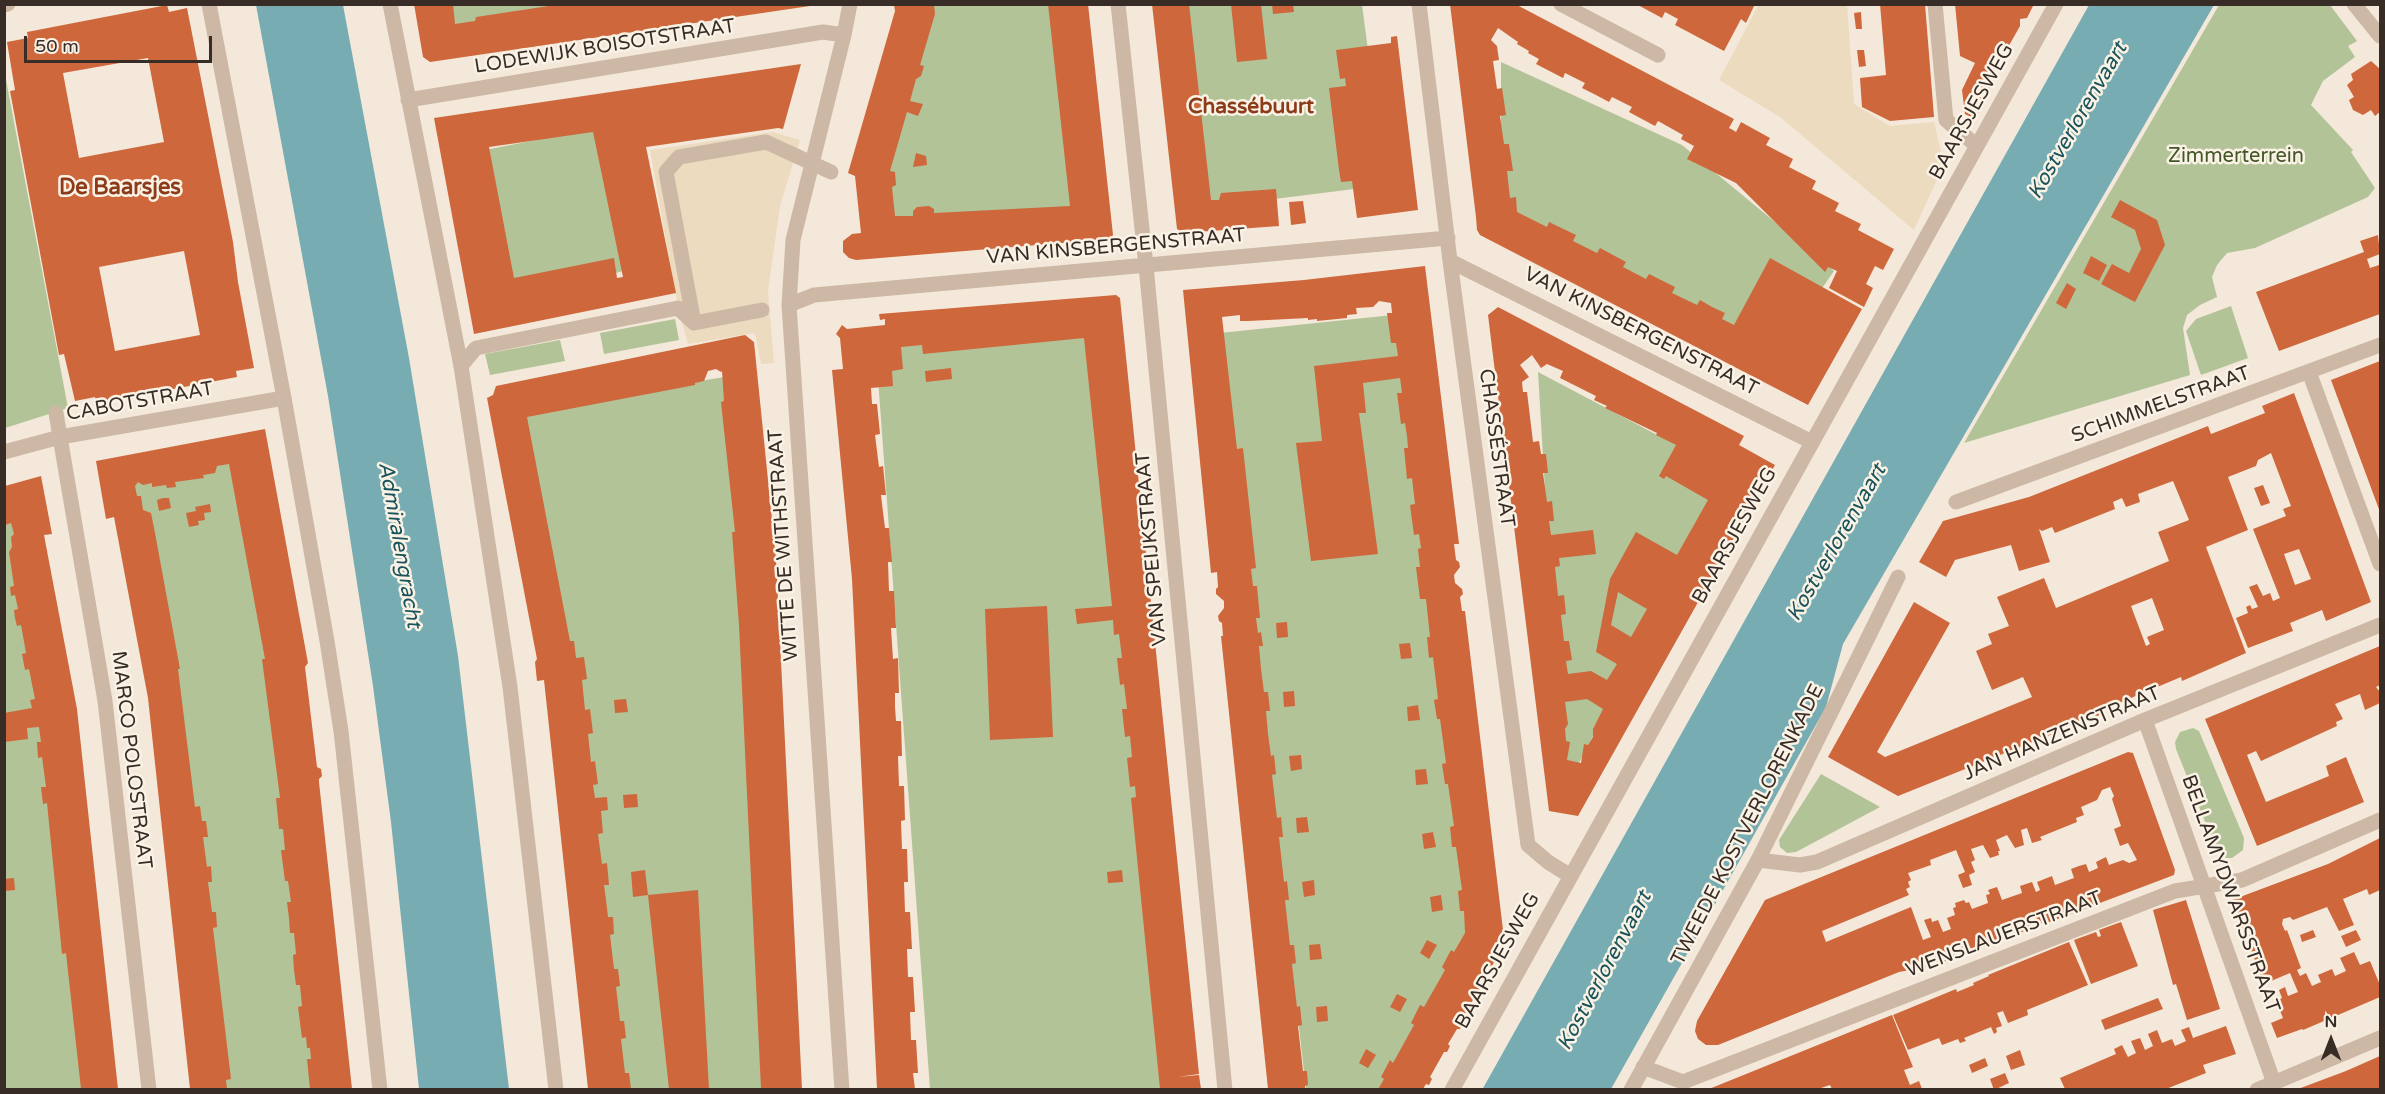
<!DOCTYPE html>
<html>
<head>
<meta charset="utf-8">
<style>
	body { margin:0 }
	#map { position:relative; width:2385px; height:1094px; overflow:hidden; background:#f3e8d9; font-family:"Varela Round",sans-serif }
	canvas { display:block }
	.frame { position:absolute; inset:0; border:6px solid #372c26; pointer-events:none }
	.north { position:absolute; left:2301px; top:1010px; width:60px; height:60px; -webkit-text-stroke:4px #faf2e5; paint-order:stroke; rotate:0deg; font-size:16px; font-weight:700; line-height:24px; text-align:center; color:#372c26 }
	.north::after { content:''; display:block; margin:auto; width:21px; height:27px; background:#372c26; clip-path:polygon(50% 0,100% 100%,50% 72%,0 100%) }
	.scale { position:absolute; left:24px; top:36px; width:188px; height:27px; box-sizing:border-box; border:3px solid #372c26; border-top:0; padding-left:8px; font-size:18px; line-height:21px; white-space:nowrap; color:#372c26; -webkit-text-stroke:4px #faf2e5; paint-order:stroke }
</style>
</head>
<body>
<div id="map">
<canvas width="2385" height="1094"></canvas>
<div class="frame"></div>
<div class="north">N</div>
<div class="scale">50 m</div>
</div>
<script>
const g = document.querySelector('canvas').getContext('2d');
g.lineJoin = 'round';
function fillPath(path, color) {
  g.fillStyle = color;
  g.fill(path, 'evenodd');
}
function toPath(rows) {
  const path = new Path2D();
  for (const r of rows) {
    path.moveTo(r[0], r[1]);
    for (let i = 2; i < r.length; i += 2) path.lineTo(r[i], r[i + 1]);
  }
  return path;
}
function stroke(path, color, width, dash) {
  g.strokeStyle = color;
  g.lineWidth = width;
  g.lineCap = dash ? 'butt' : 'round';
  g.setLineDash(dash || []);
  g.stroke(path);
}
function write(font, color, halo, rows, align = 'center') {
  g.font = font + ' "Varela Round",sans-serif';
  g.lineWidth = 5;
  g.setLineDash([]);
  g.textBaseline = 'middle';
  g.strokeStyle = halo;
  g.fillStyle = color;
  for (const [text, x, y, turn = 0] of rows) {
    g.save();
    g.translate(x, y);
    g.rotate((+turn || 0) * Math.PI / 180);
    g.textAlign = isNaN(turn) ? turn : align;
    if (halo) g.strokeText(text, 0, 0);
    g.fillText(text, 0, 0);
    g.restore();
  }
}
fillPath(toPath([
	[439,4,681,5,447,38],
	[916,5,1060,5,1082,210,876,239,876,156,920,44],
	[1167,5,1362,5,1386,185,1187,210],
	[2219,5,2330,5,2357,41,2348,46,2355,57,2323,81,2311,105,2353,150,2351,152,2375,188,2368,197,2255,248,2227,253,2217,265,2212,277,2217,297,2200,305,2187,315,2183,328,2190,375,1964,443],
	[1501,62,1682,145,1834,271,1776,354,1501,228],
	[4,69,68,408,5,428,4,428],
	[602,127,634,268,501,304,475,152],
	[2231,306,2248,358,2201,375,2186,331,2196,319],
	[1093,311,1178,1089,930,1089,876,351],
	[1393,315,1473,934,1378,1089,1306,1089,1220,333],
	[675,319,679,340,604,354,600,333],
	[560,340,565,361,490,375,485,354],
	[1538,372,1729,473,1563,794],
	[732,376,779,1089,611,1089,522,408],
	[252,459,299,707,334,1089,210,1089,170,664,131,481],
	[17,502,84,885,104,1089,5,1090,4,507],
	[2193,728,2199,731,2244,838,2243,850,2232,858,2226,858,2216,849,2176,749,2175,742,2180,732],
	[1821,774,1880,807,1796,852,1787,853,1780,847,1779,840]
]), '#b2c398');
fillPath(toPath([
	[1759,4,1847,5,1854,104,1890,126,1934,122,1944,164,1914,230,1780,117,1719,80],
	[773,132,800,140,780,206,768,291,774,363,761,364,755,333,688,344,678,308,650,150]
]), '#ecdbbe');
fillPath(toPath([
	[256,5,343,5,409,358,458,656,509,1089,419,1089,391,822,373,686,328,396],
	[2089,5,2214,5,1843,644,1826,707,1611,1089,1482,1090]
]), '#76acb2');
fillPath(toPath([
	[414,4,453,4,455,24,475,21,476,17,562,4,810,6,430,62,423,57],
	[1048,4,1088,4,1113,235,1110,239,856,260,849,258,843,252,843,241,852,234,861,233,855,176,848,173,895,11,894,5,934,5,935,14,920,65,924,66,921,76,916,79,910,101,923,104,918,116,907,112,890,171,895,172,896,185,892,187,895,216,913,216,913,211,917,207,929,206,934,209,934,213,1070,206],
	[1152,4,1189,4,1211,200,1219,200,1221,193,1276,189,1279,226,1183,233,1177,229],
	[1231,4,1261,4,1267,59,1237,62],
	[1272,4,1293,4,1294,12,1273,14],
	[1450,4,1515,4,1734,119,1729,128,1733,130,1736,132,1741,122,1770,138,1766,145,1793,159,1789,167,1816,181,1812,189,1839,203,1835,211,1861,224,1858,230,1894,249,1883,270,1875,266,1866,284,1873,288,1864,307,1829,288,1837,271,1828,267,1825,272,1736,183,1687,159,1694,146,1681,139,1683,135,1658,121,1655,126,1629,112,1632,107,1612,97,1609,102,1596,95,1582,88,1585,83,1565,73,1563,78,1536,64,1539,59,1528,53,1529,51,1517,44,1518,42,1498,28,1491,40,1497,46,1499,60,1493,61,1497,89,1502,88,1506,115,1500,116,1504,144,1509,144,1513,171,1507,171,1510,198,1516,197,1517,212,1547,227,1549,222,1576,235,1573,241,1597,253,1600,248,1626,262,1623,267,1646,279,1649,274,1675,287,1672,293,1697,305,1700,300,1712,307,1725,313,1722,319,1734,325,1770,258,1862,309,1808,405,1480,235,1477,230,1476,217],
	[1636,4,1755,4,1746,23,1741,19,1724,51,1675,25,1678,19,1665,12,1662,18],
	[1880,4,1925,4,1934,117,1890,121,1862,107,1860,78,1886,75],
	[1955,4,2034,4,2027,18,2020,19,2020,26,1994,72,1997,73,1975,119,1965,114,1962,90,1975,63,1960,56],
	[167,5,169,12,187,8,233,242,238,282,254,368,236,371,237,377,115,400,96,403,95,397,75,401,64,354,59,355,10,91,15,90,7,42,28,38,27,32],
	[148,58,164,142,79,158,63,73],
	[184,251,200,335,115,351,99,267],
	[1861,12,1862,29,1856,29,1854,13],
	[1397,36,1418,210,1357,218,1352,181,1341,182,1339,170,1329,88,1346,86,1345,78,1340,79,1336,50,1391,43,1391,37],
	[1857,50,1864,50,1866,66,1859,67],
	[2371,61,2380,69,2380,112,2375,116,2371,110,2363,115,2353,110,2349,100,2354,97,2347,85,2353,80,2351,74],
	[801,64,783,129,778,128,646,147,676,293,474,334,434,118],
	[593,132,623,277,617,278,614,258,514,278,489,147],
	[916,153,926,156,927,165,913,167],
	[2120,200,2157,220,2165,245,2135,302,2101,284,2112,264,2129,273,2141,249,2135,230,2111,217],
	[1303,201,1306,223,1291,225,1289,202],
	[2378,235,2380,254,2367,259,2370,268,2379,265,2380,269,2380,314,2279,351,2256,292,2364,252,2360,241],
	[2091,256,2107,265,2099,281,2083,273],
	[1425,266,1459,544,1454,544,1456,560,1459,562,1460,567,1454,575,1455,583,1462,589,1463,594,1460,597,1462,611,1465,611,1503,930,1506,940,1492,966,1494,968,1491,973,1488,973,1479,989,1481,991,1478,996,1475,996,1461,1021,1463,1024,1460,1029,1457,1029,1448,1044,1450,1046,1447,1052,1444,1052,1430,1077,1432,1079,1429,1085,1426,1084,1423,1089,1378,1089,1384,1079,1381,1077,1390,1060,1393,1063,1414,1025,1411,1023,1420,1005,1424,1007,1445,970,1442,967,1451,950,1454,952,1465,933,1464,911,1460,911,1458,891,1462,890,1456,847,1452,847,1450,827,1454,826,1448,784,1445,784,1442,764,1446,763,1440,719,1437,719,1434,700,1438,699,1433,657,1429,658,1427,637,1430,637,1426,599,1420,599,1416,567,1420,567,1418,549,1421,548,1419,534,1414,535,1410,505,1415,504,1412,478,1407,479,1404,448,1408,448,1407,436,1405,423,1401,424,1397,393,1402,393,1400,378,1363,383,1366,413,1359,413,1378,554,1311,561,1296,443,1322,441,1314,366,1398,356,1396,343,1391,343,1387,313,1392,313,1391,303,1379,301,1373,307,1356,308,1357,314,1347,315,1347,318,1317,321,1317,319,1308,320,1308,318,1248,321,1240,321,1240,315,1222,317,1237,449,1243,448,1256,568,1251,569,1253,586,1257,586,1260,618,1256,618,1258,633,1261,632,1263,646,1259,646,1261,669,1264,692,1268,692,1270,711,1266,711,1268,734,1271,756,1274,755,1276,774,1272,775,1277,818,1281,817,1283,837,1279,837,1284,882,1287,881,1289,900,1285,900,1290,945,1294,945,1296,963,1292,964,1297,1007,1300,1006,1302,1025,1298,1026,1303,1071,1307,1071,1308,1085,1305,1086,1305,1089,1268,1089,1221,636,1223,636,1222,623,1219,621,1218,616,1224,608,1224,601,1216,594,1216,589,1218,587,1217,572,1211,573,1183,290,1304,280],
	[2067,283,2076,289,2066,309,2056,303],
	[1116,295,1120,298,1199,1074,1177,1077,1199,1075,1201,1089,1160,1089,1131,798,1136,797,1135,786,1130,787,1127,758,1132,757,1130,736,1125,737,1122,709,1127,709,1124,684,1120,685,1117,658,1122,658,1119,634,1114,635,1113,620,1077,624,1075,609,1112,606,1084,338,923,354,922,345,901,347,903,369,892,371,893,386,871,388,872,404,877,404,880,434,875,435,879,467,883,466,886,495,881,495,883,512,885,528,889,528,892,562,888,562,889,591,894,591,896,628,891,628,893,659,898,658,899,693,895,693,895,707,896,721,901,721,902,756,898,756,899,786,904,786,905,820,901,821,902,849,907,849,908,882,904,882,905,912,910,912,912,949,907,949,908,977,913,977,915,1012,910,1012,911,1040,916,1040,918,1073,913,1073,915,1089,877,1089,852,579,832,370,843,369,840,338,836,334,842,325,847,329,885,325,885,319,880,320,879,314],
	[1498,307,1744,436,1739,445,1775,465,1578,816,1549,811,1488,315],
	[1532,355,1541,368,1547,364,1563,371,1560,378,1596,396,1594,400,1607,406,1605,408,1657,433,1656,435,1676,445,1659,476,1664,479,1666,476,1708,500,1677,555,1636,532,1621,559,1610,579,1596,652,1617,664,1607,680,1591,671,1568,674,1566,661,1572,660,1569,641,1564,641,1561,615,1566,614,1564,595,1558,596,1555,567,1560,566,1559,558,1596,554,1593,530,1551,535,1549,521,1554,521,1552,501,1547,502,1543,473,1548,473,1546,454,1541,454,1539,441,1533,442,1527,392,1523,392,1522,382,1529,377,1520,365],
	[1618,592,1647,609,1631,637,1611,625],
	[1587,699,1603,709,1593,729,1593,737,1588,745,1584,744,1581,763,1567,760,1570,742,1566,741,1565,729,1568,724,1565,702],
	[745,335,754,342,776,559,802,1089,761,1089,739,625,732,532,735,532,721,402,724,401,722,371,721,372,716,369,708,371,704,381,695,383,695,385,527,417,570,641,574,641,576,658,584,657,587,679,582,680,585,710,590,709,593,733,588,734,591,762,595,761,598,784,593,785,595,798,607,797,608,810,601,811,603,833,598,834,602,864,607,863,609,885,604,885,606,900,608,917,613,917,614,934,610,935,614,969,618,969,620,986,616,987,620,1021,624,1021,626,1038,621,1039,625,1073,629,1073,631,1089,588,1089,544,680,537,681,535,662,537,659,487,398,493,395,496,386],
	[2380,361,2380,512,2331,380],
	[951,368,952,379,926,382,925,371],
	[2294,393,2371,602,2326,621,2322,610,2290,623,2293,631,2248,648,2236,618,2248,613,2246,607,2250,605,2252,609,2258,607,2249,587,2257,584,2263,596,2270,593,2273,601,2280,598,2253,529,2286,516,2283,509,2291,506,2271,453,2258,460,2256,466,2228,477,2248,530,2206,547,2246,653,2182,681,2181,677,2100,711,2102,714,1898,796,1828,757,1914,602,1950,623,1877,752,1885,757,2032,697,2023,677,1992,690,1976,651,1992,644,1988,634,2009,626,1997,597,2044,578,2056,608,2078,599,2169,561,2158,532,2189,520,2173,481,2138,494,2140,502,2126,507,2122,498,2113,502,2115,509,2055,533,2052,527,2042,531,2039,529,2050,562,2019,571,2011,545,1955,560,1946,577,1919,562,1943,521,2029,497,2208,426,2211,434,2265,413,2262,406],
	[2299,549,2311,579,2295,585,2284,554],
	[2152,598,2164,630,2147,637,2150,644,2146,646,2131,606],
	[265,429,308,663,305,667,317,767,321,769,322,776,319,779,319,782,352,1089,310,1089,307,1059,311,1059,310,1048,307,1048,306,1037,302,1038,298,1007,302,1006,300,985,296,985,294,970,293,955,296,954,294,933,290,933,289,918,287,902,291,902,288,881,285,881,281,850,285,850,283,829,279,829,276,798,280,798,262,659,265,659,229,464,217,466,215,473,203,475,204,478,175,482,176,487,167,488,166,485,152,487,152,483,143,485,138,482,135,486,137,496,141,496,143,510,151,513,155,533,180,669,178,669,195,807,200,806,202,821,206,821,208,837,203,837,207,867,211,866,212,882,208,882,212,912,216,912,217,927,213,928,231,1079,226,1080,227,1089,190,1089,148,698,114,517,106,519,96,461],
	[41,476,52,534,44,535,77,709,118,1089,81,1089,66,953,62,954,47,803,43,804,41,787,46,787,42,757,38,758,37,742,41,742,39,727,27,728,28,739,4,742,4,713,32,708,30,700,35,699,29,669,25,670,22,654,26,653,21,625,17,626,15,618,14,610,18,609,15,595,11,596,10,587,14,586,9,552,12,547,11,537,14,534,11,523,5,525,5,486],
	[2263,485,2270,503,2261,506,2254,488],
	[163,498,169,498,171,508,159,511,157,500],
	[210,504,211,512,204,513,205,520,198,521,199,525,189,527,186,513,196,511,195,507],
	[1047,606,1053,737,990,740,985,609],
	[1287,622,1288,637,1277,638,1276,623],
	[1410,643,1412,658,1401,659,1399,644],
	[2380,646,2380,685,2376,687,2380,692,2380,703,2365,710,2360,694,2335,704,2343,719,2336,722,2337,726,2261,761,2256,751,2247,755,2266,802,2329,776,2326,766,2346,757,2364,802,2257,846,2205,719],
	[1294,691,1295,706,1284,707,1283,692],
	[626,699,628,712,615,713,614,700],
	[1418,705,1420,720,1408,721,1407,707],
	[2128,752,2133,753,2175,870,2174,875,2047,923,2047,921,2035,926,2035,927,1933,966,1899,972,1718,1045,1706,1045,1698,1039,1695,1031,1697,1021,1765,900],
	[2110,787,2114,796,2112,799,2121,826,2114,829,2120,846,2128,843,2137,860,2129,863,2123,860,2109,865,2106,857,2096,862,2098,868,2089,872,2086,864,2079,866,2071,869,2074,878,2055,885,2052,876,2037,882,2040,890,2036,892,2032,882,2020,886,2022,893,2002,900,1997,887,1988,890,1990,894,1986,895,1988,903,1972,909,1969,902,1966,903,1964,900,1955,903,1956,907,1953,908,1955,915,1947,918,1951,929,1943,932,1938,920,1932,922,1931,918,1924,920,1931,937,1923,940,1911,907,1826,942,1822,931,1909,895,1906,889,1910,887,1908,882,1911,880,1908,873,1931,865,1930,860,1956,850,1965,872,1958,875,1963,888,1972,885,1969,875,1975,872,1971,862,1975,860,1971,849,1983,845,1990,858,1999,855,1998,851,2000,851,1996,840,2007,835,2015,848,2024,845,2021,830,2027,828,2032,843,2042,840,2040,837,2077,822,2076,818,2084,815,2081,807,2097,800,2102,790],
	[1301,755,1302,769,1291,771,1289,756],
	[1426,769,1428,784,1416,785,1415,770],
	[637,794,638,807,624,808,623,795],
	[1307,817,1309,832,1297,833,1296,818],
	[1433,832,1436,847,1424,849,1422,834],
	[2380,838,2380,890,2369,895,2367,889,2343,899,2354,925,2339,931,2327,907,2293,920,2290,917,2283,919,2282,924,2285,931,2287,930,2301,968,2297,970,2300,976,2306,973,2312,986,2321,982,2318,975,2332,969,2335,976,2346,971,2340,958,2354,952,2360,965,2370,961,2380,985,2380,997,2303,1030,2302,1029,2277,1038,2271,1023,2283,1018,2276,1001,2282,998,2279,990,2285,987,2288,996,2298,992,2290,973,2264,984,2232,900,2328,864],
	[645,870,648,895,698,890,709,1089,669,1089,648,895,633,897,631,872],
	[1122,870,1123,882,1108,883,1107,872],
	[14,878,15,890,4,891,4,879],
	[1314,880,1315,895,1304,897,1302,882],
	[1441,895,1443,910,1432,912,1430,897],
	[2186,900,2220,1009,2187,1020,2176,984,2173,985,2153,910],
	[2121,922,2138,966,2091,984,2074,940,2096,932,2098,937,2101,936,2099,930],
	[2313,930,2316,937,2302,942,2300,935],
	[2356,930,2361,940,2346,947,2341,936],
	[1427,940,1437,945,1429,959,1420,953],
	[2069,942,2088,985,2027,1010,2028,1015,2008,1023,2003,1011,1997,1013,2002,1026,1996,1028,1997,1032,1994,1034,1991,1027,1964,1038,1966,1041,1960,1043,1958,1039,1942,1045,1939,1038,1908,1050,1893,1015,1956,989,1957,992,1974,985,1973,983,1989,976,1988,975],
	[1320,944,1322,959,1310,960,1309,945],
	[1397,994,1407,999,1400,1012,1390,1007],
	[2158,998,2163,1009,2105,1030,2101,1020],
	[1327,1006,1328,1021,1317,1022,1316,1007],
	[1892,1015,1913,1067,1904,1070,1910,1085,1919,1081,1922,1089,1832,1089,1830,1085,1818,1089,1709,1089],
	[2226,1026,2236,1054,2203,1065,2206,1073,2166,1089,2065,1089,2060,1078,2116,1054,2114,1049,2122,1045,2128,1057,2136,1053,2131,1041,2140,1038,2145,1050,2153,1046,2148,1034,2157,1030,2162,1043,2172,1039,2175,1046,2186,1041,2181,1030,2189,1027,2193,1038],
	[1366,1049,1376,1055,1368,1068,1359,1063],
	[2020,1050,2025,1065,2011,1070,2006,1056],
	[2380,1056,2380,1089,2298,1089,2346,1071],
	[1985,1058,1988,1066,1972,1073,1969,1065],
	[2005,1073,2009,1083,1994,1090,1990,1079]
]), '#ce673b');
stroke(toPath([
	[694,323,666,172,679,157,766,142,831,172],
	[461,366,476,348,678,308,694,323,762,310],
	[56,413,60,437]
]), '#ccb8a4', 15);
stroke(toPath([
	[209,4,284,398,327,641,341,731,380,1090],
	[390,4,461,366,510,687,556,1090],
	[1118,4,1146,266,1225,1090],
	[1419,4,1450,261,1528,845,1548,862,1569,875],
	[1561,4,1658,55],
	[1935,4,1946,120,1977,146],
	[2354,4,2380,36],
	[4,5,8,4],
	[408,100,823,32,844,35],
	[1450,261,1812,442],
	[789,305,814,295,1448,238],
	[2309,372,2380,564],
	[60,437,105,701,149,1090],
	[4,452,60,437,284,398],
	[1956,502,2380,345],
	[2145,720,2274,1083],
	[1758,860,1800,865,1817,862,2145,720,2380,625],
	[1643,1067,1683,1082,2175,891,2242,880,2380,820],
	[842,1090,789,305,793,240,844,35,850,4],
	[1452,1090,2056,4],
	[1631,1090,1758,860,1898,577],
	[2257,1090,2380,1038]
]), '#ccb8a4', 15);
write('20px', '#372c26', '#faf2e5', [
	["LODEWIJK BOISOTSTRAAT",605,47,-9],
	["BAARSJESWEG",1972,112,-61],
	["VAN KINSBERGENSTRAAT",1116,247,-5],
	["VAN KINSBERGENSTRAAT",1641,332,27],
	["CABOTSTRAAT",140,402,-10],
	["SCHIMMELSTRAAT",2161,405,-20],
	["CHASSÉSTRAAT",1496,448,82],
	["BAARSJESWEG",1735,536,-61],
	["WITTE DE WITHSTRAAT",784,545,-94],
	["VAN SPEIJKSTRAAT",1152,549,-95],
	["JAN HANZENSTRAAT",2062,734,-23],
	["MARCO POLOSTRAAT",131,760,83],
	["TWEEDE KOSTVERLORENKADE",1748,825,-63],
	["BELLAMYDWARSSTRAAT",2230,894,70],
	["WENSLAUERSTRAAT",2004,935,-21],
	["BAARSJESWEG",1498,961,-61]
]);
write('20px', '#435628', '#faf2e5', [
	["Zimmerterrein",2236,157]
]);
write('bold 21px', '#8b3b1a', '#faf2e5', [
	["Chassébuurt",1251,107]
]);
write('italic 21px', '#19535b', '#faf2e5', [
	["Kostverlorenvaart",2078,121,-60],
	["Kostverlorenvaart",1837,543,-60],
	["Admiralengracht",399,545,80],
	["Kostverlorenvaart",1605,971,-62]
]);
write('bold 22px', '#8b3b1a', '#faf2e5', [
	["De Baarsjes",120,188]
]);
</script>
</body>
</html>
